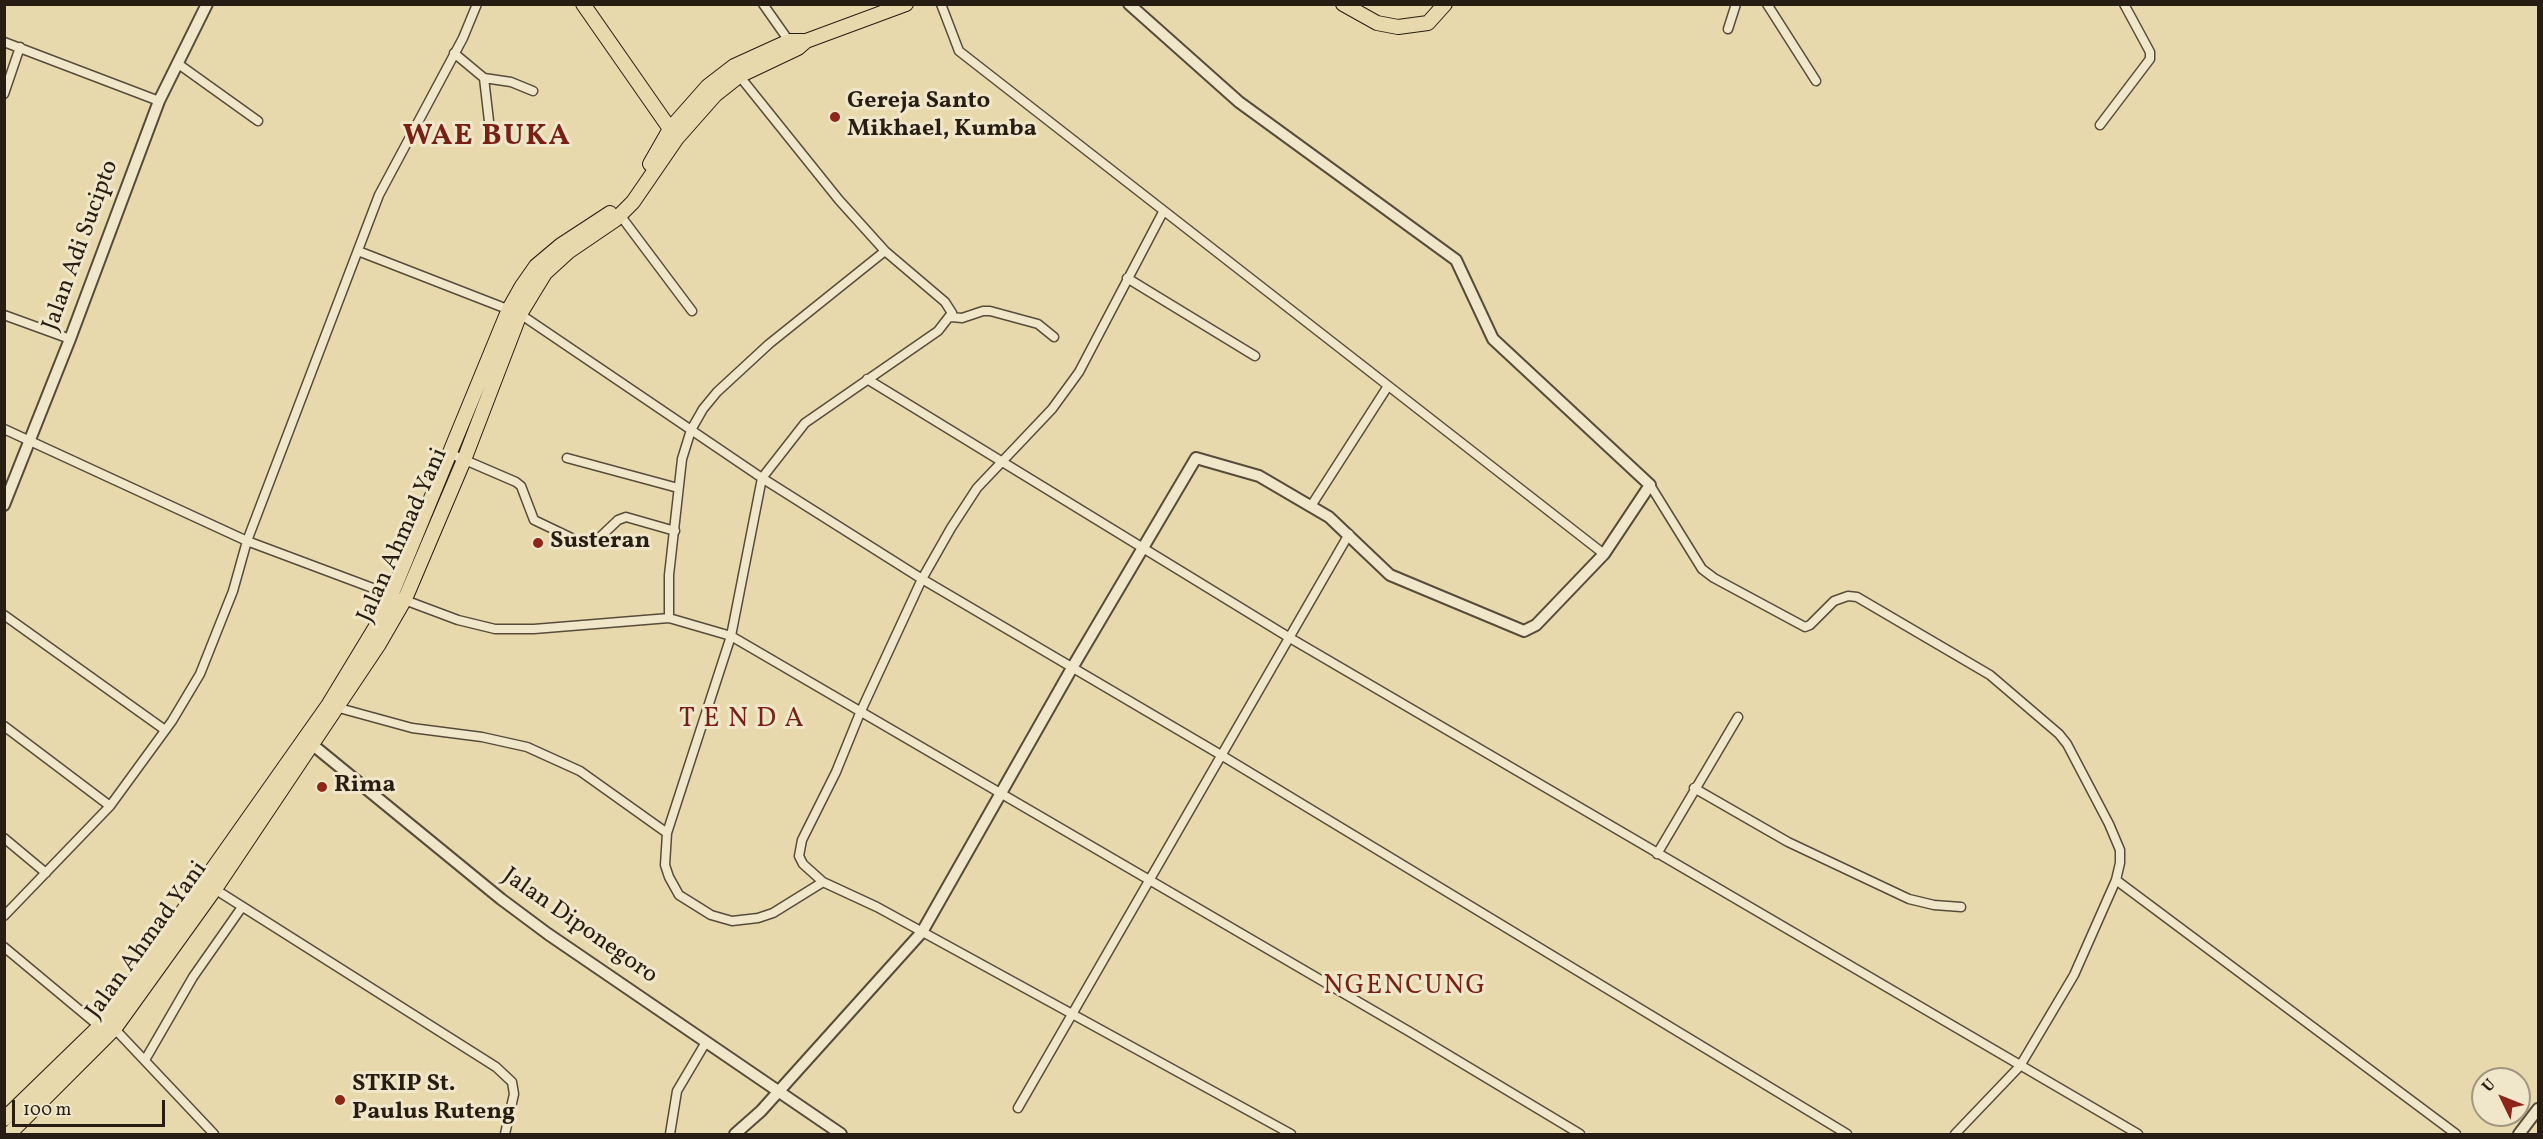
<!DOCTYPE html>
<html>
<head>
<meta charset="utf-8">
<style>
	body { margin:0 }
	#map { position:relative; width:2543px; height:1139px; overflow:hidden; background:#e8d9ad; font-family:Vollkorn,serif }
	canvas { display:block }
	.frame { position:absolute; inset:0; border:6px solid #271d13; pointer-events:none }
	.north { position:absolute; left:2471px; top:1067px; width:60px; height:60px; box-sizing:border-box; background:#f0e6ca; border:2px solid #a09681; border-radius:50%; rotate:313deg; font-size:16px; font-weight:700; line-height:24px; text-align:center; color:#271d13 }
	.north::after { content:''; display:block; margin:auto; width:21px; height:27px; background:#8f2418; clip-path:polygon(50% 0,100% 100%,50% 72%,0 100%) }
	.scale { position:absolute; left:12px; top:1100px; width:153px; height:27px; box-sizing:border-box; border:3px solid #271d13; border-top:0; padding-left:8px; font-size:18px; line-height:21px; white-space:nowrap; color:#271d13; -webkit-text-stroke:4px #f0e6ca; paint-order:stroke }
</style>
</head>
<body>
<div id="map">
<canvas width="2543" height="1139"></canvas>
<div class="frame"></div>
<div class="north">U</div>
<div class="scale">100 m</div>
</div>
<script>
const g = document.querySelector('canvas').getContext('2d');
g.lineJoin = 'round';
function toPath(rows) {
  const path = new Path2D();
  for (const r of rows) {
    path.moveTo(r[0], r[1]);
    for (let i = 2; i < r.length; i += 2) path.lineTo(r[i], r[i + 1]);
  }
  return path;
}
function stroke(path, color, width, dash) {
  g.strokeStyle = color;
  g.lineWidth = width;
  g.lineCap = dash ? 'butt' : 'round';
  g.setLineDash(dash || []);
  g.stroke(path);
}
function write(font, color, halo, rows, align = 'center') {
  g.font = font + ' Vollkorn,serif';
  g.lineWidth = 6;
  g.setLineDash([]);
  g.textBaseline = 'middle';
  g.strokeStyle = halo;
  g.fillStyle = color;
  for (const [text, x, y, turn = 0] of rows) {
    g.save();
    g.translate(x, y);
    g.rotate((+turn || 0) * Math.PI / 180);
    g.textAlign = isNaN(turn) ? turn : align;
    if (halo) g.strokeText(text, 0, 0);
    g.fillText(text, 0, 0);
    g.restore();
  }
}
const minor = toPath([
	[763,4,789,41],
	[941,4,959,51,1604,554],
	[1767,4,1816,81],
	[1728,29,1736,4],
	[4,42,159,101],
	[454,53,484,78,490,130],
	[177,63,258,121],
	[737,73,839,200,885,251,945,302,952,313,938,331,805,423,762,478,731,636,1410,1032,1580,1134],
	[484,78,511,82,533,91],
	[4,94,20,47],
	[2100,125,2150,59,2150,52,2124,4],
	[1163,212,1079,372,1052,409,977,488,951,528,922,579,860,713,836,772,802,840,799,856,803,864,823,882,877,907,1291,1134],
	[620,215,692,311],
	[358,251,520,314,762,478,922,579,1221,755,1847,1134],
	[1127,278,1255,356],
	[4,315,70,339],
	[951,317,962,318,983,311,990,311,1038,324,1054,337],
	[867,379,1290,638,2138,1134],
	[4,429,247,541,458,620,495,629,534,629,669,618,731,636,667,833,665,865,669,877,679,895,711,915,732,921,758,918,773,913,823,882],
	[451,454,516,482,521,486,534,520,578,541,596,541,618,520,626,517,675,531],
	[567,458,678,488],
	[1650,485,1702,569,1714,578,1805,627,1810,625,1834,601,1848,596,1857,597,1990,675,2059,734,2067,744,2109,824,2120,850,2120,863,2116,880,2074,975,2020,1066,1955,1134],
	[1311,506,1388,386],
	[4,615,165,730],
	[669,618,669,575,682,459,691,430,703,409,717,392,769,344,885,251],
	[339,708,412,728,482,737,527,747,580,771,667,833],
	[4,726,110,806],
	[1694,788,1788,842,1909,899,1934,905,1961,907],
	[4,838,46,873],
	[1657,854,1738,717],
	[2116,880,2456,1134],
	[213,888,496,1067,512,1082,514,1094,505,1134],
	[4,916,110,806,172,721,200,674,233,591,247,541,379,195,463,38,477,4],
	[4,947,100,1027],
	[113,1027,214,1134],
	[145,1060,193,977,242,907],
	[1018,1108,1349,534],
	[670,1134,677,1091,706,1042]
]);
const tertiary = toPath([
	[4,505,70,339,159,101,207,4],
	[308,741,501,899,548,934,841,1134],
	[735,1134,761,1111,922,932,1072,668,1196,458,1259,476,1329,517,1390,575,1524,631,1536,625,1604,554,1650,485,1493,339,1456,260,1239,102,1129,4],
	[2519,1134,2538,1109]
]);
const trunk = toPath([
	[583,4,675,136],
	[1343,4,1377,23,1398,27,1428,23,1445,4],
	[650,164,670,129,708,86,734,66,789,41,806,41],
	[4,1119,106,1020,329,704,383,615,509,309,522,286,536,266,561,245,610,213],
	[9,1134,115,1028,215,889,379,644,405,599,464,460,520,314,545,273,568,252,615,220,633,202,677,138,715,95,739,76,798,48,806,41,906,4]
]);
stroke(minor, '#574c3a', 11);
stroke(tertiary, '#574c3a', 14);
stroke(trunk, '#271d13', 16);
stroke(minor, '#f0e6ca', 8);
stroke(tertiary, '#f0e6ca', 10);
stroke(trunk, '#e8d9ad', 14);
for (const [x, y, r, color] of [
	[835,117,6,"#8f2418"],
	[538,543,6,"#8f2418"],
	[322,787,6,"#8f2418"],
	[340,1100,6,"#8f2418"]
]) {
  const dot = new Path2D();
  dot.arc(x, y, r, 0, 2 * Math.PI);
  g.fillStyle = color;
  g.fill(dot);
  stroke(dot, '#f0e6ca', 2);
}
write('bold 24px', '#271d13', '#f0e6ca', [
	["Gereja Santo",847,103],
	["Mikhael, Kumba",847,131],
	["Susteran",550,543],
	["Rima",334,787],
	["STKIP St.",352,1086],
	["Paulus Ruteng",352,1114]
], 'left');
write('24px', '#271d13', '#f0e6ca', [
	["Jalan Adi Sucipto",82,246,-70],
	["Jalan Ahmad Yani",404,536,-66],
	["Jalan Diponegoro",579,927,35],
	["Jalan Ahmad Yani",148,941,-54]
]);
g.letterSpacing = '1.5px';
write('27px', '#7a1f14', '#f0e6ca', [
	["T E N D A",742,721],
	["NGENCUNG",1405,988]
]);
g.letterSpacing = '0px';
g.letterSpacing = '1.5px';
write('bold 30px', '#7a1f14', '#f0e6ca', [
	["WAE BUKA",487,138]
]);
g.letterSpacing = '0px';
</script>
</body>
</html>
